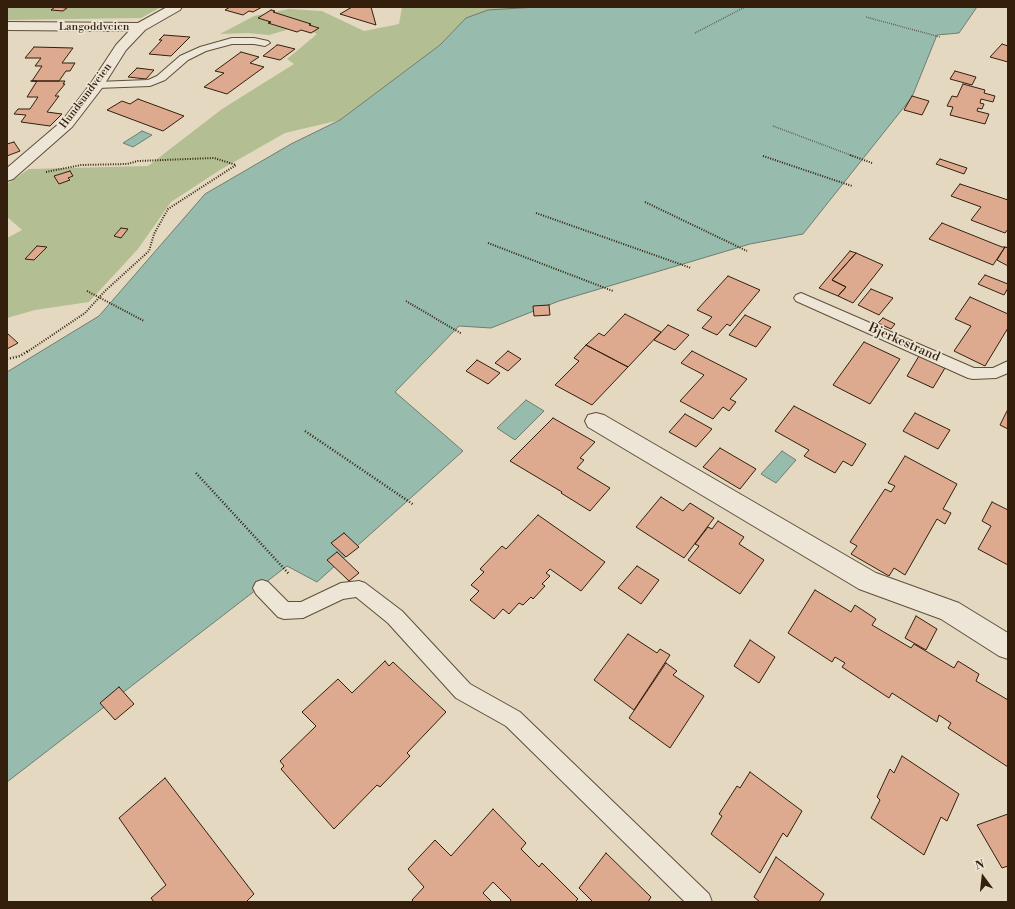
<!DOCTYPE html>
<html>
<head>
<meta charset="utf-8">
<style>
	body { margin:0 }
	#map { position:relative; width:1015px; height:909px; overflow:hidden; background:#e4d9c0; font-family:"Libre Bodoni",serif }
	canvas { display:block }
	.frame { position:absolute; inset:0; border:8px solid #331f0c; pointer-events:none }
	.north { position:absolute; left:963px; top:857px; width:40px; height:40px; -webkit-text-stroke:3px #ede6d6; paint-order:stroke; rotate:345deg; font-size:11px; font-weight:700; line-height:16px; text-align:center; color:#331f0c }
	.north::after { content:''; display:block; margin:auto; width:14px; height:18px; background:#331f0c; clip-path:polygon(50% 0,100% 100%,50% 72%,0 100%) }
</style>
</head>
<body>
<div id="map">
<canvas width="1015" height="909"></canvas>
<div class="frame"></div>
<div class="north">N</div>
</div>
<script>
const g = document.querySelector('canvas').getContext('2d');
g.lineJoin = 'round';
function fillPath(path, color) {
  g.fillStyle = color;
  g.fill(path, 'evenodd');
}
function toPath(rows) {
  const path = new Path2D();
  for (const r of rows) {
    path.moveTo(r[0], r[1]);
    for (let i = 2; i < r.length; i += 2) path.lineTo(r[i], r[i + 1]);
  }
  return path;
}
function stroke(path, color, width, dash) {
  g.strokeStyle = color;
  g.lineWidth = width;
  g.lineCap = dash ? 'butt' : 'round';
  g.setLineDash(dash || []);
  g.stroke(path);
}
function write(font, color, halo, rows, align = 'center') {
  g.font = font + ' "Libre Bodoni",serif';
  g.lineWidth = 3.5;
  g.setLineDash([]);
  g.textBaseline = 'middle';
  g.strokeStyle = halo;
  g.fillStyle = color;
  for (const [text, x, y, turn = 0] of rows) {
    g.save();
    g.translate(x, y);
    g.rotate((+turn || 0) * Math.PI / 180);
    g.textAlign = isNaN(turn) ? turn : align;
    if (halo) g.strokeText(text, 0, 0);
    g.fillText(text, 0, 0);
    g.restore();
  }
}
fillPath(toPath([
	[7,7,161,7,141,18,7,20],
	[402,7,537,7,521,8,466,18,440,45,340,120,285,133,220,170,171,202,138,249,89,302,35,310,7,318,7,238,22,230,7,217,7,184,29,169,148,166,222,109,294,64,287,59,317,34,300,26,269,35,247,33,220,34,254,16,289,9,322,11,364,31,399,24]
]), '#b3bf93');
const water = toPath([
	[537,7,977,7,959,33,937,35,912,97,803,234,750,244,559,301,491,328,459,326,395,392,463,451,317,582,287,566,7,782,7,372,99,316,205,194,291,144,340,120,440,45,466,18,488,10,537,7],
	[142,131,152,135,133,147,123,143,142,131],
	[526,400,544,411,515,440,497,428,526,400],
	[782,451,796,460,776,483,761,474,782,451]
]);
fillPath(water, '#97bbad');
stroke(water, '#6f7d6d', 1);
const building = toPath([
	[55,7,57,7,67,8,63,11,51,10,55,7],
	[230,7,262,7,253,12,249,11,243,15,225,10,230,7],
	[352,7,371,7,376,25,340,14,352,7],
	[271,10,275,11,273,12,311,24,309,25,319,28,311,33,301,30,297,32,268,23,271,22,258,18,271,10],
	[164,35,190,37,171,56,149,54,162,40,159,40,164,35],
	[1002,44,1008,46,1008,62,990,57,1002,44],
	[277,45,279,45,295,49,280,60,263,56,277,45],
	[34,47,73,48,62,63,75,63,70,71,66,71,59,81,32,81,42,66,35,66,41,58,25,58,34,47],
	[241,52,259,57,250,63,264,67,227,94,204,87,224,73,215,71,241,52],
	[137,68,154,70,146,79,128,77,137,68],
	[955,71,976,77,972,85,950,79,955,71],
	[31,81,65,81,63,84,65,84,55,96,59,96,47,112,62,114,50,126,21,122,26,115,14,114,18,109,30,109,38,97,27,97,37,81,31,81],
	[963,84,985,90,984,93,995,96,993,102,981,99,980,103,984,104,982,109,978,108,977,111,989,114,985,124,950,115,953,107,947,106,952,96,957,97,963,84],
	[912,96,929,101,922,115,904,110,912,96],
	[138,99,184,116,163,131,107,110,122,101,130,104,138,99],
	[14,142,20,151,7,156,7,144,14,142],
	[940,159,967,168,964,174,936,164,940,159],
	[70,171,73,176,68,178,70,180,59,184,54,176,70,171],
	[960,184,1008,200,1008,229,1005,233,971,220,981,207,951,196,960,184],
	[942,223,1002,247,1005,247,993,265,929,239,942,223],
	[121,228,128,229,121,238,114,236,121,228],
	[37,246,47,247,34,260,25,259,37,246],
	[1005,247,1008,248,1008,266,997,260,1005,247],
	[850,251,856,253,832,280,846,287,838,296,819,288,850,251],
	[856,253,883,265,853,303,838,296,846,287,832,280,856,253],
	[985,275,1008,284,1008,288,1004,295,978,284,985,275],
	[728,276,760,290,730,326,727,324,717,335,702,328,712,317,697,310,728,276],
	[871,289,893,298,879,315,858,305,871,289],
	[970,297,1008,314,1008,328,985,366,954,351,971,326,955,319,970,297],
	[549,305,550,315,534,316,533,306,549,305],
	[625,314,661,332,628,367,586,345,599,333,604,336,625,314],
	[745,315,771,327,756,347,729,335,745,315],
	[883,318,895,324,891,329,878,323,883,318],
	[668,325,689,335,675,350,654,340,668,325],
	[7,333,18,343,7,349,7,333],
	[864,342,900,359,870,404,833,385,864,342],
	[586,345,628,367,592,405,555,385,579,361,574,358,586,345],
	[508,351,521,359,508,371,495,363,508,351],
	[692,351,747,379,730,399,736,402,729,411,723,407,713,419,680,401,704,375,681,363,692,351],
	[919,356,945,368,933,388,907,376,919,356],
	[477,360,500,373,488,384,466,371,477,360],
	[794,406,866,444,852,466,843,461,835,473,804,456,809,450,775,431,794,406],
	[1008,409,1008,429,1000,425,1008,409],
	[915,413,950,430,938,449,903,431,915,413],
	[685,414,712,429,696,447,669,432,685,414],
	[553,418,595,442,580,458,584,460,577,468,610,488,590,511,561,493,562,492,510,461,553,418],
	[720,448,756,469,740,489,703,467,720,448],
	[905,456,957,484,943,509,951,513,945,524,937,519,905,575,894,568,889,576,851,554,857,546,850,542,885,489,891,492,895,486,888,483,905,456],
	[661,497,683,511,690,503,714,518,684,558,636,527,661,497],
	[992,502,1008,510,1008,565,978,549,991,526,982,521,992,502],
	[538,515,605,562,581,591,550,569,546,573,550,576,542,584,545,586,533,599,531,597,523,605,519,603,509,614,503,609,494,619,470,600,479,591,471,585,484,572,480,569,502,546,506,549,538,515],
	[718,521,744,537,739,544,764,560,740,594,688,560,699,546,695,544,708,527,712,529,718,521],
	[344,533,359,547,346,557,331,543,344,533],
	[337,552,359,573,349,581,327,560,337,552],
	[637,566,659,580,641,604,618,588,637,566],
	[815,590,851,612,855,605,876,619,872,625,911,648,914,644,954,668,958,661,979,674,976,681,1008,700,1008,767,948,728,951,723,939,715,937,722,892,693,889,698,842,667,845,663,835,657,832,662,788,633,815,590],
	[916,616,937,629,926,650,905,638,916,616],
	[628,634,657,653,660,649,670,655,634,710,594,680,628,634],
	[750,640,775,657,759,683,734,666,750,640],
	[385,661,389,666,393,662,446,712,407,753,410,756,380,787,377,785,334,829,281,769,284,766,280,761,316,726,302,712,338,679,352,693,385,661],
	[666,663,677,671,673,675,704,696,670,748,629,718,666,663],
	[119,687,134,704,115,720,100,703,119,687],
	[902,756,959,794,947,821,941,817,924,855,871,818,880,800,877,797,890,769,894,773,902,756],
	[750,772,802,811,787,837,783,833,760,873,711,834,722,816,719,814,737,786,740,788,750,772],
	[165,778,254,894,246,902,154,902,151,898,166,885,119,818,165,778],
	[493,809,526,843,521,849,539,867,542,863,578,899,575,902,510,902,511,900,493,882,483,893,492,902,414,902,412,900,424,887,408,869,435,840,451,856,493,809],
	[1008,814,1008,866,1002,868,977,825,1008,814],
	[606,853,651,897,648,902,593,902,579,888,606,853],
	[776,857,824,894,819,902,760,902,754,897,776,857]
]);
fillPath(building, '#dda98f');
stroke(building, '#331f0c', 1);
const lane = toPath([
	[232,38,254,38,268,41,270,43,265,46,254,44,232,44,206,51,188,60,165,80,150,86,97,88,92,85,97,82,148,80,157,76,180,56,200,47,232,38],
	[801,293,974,368,993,368,1008,361,1008,373,996,378,973,379,968,378,796,301,794,298,796,295,801,293],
	[262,580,268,582,288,602,301,602,341,583,359,581,365,583,402,611,470,684,520,712,709,894,712,902,685,902,506,726,456,698,388,623,356,597,343,599,303,618,284,619,278,617,256,594,253,588,256,582,262,580]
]);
const street = toPath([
	[167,7,182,7,180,10,145,30,126,50,102,88,72,127,13,179,7,181,7,168,62,121,91,83,116,45,129,31,7,30,7,22,138,23,167,7],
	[596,413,604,415,876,573,959,603,1008,633,1008,659,999,656,941,619,859,589,588,427,585,421,588,415,596,413]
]);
stroke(lane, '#5f4e39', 2);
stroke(street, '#5f4e39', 2);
stroke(toPath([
	[866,17,940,37],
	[695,33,745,7],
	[773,126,853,156]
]), '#331f0c', 1.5, [0.5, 1.5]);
stroke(toPath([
	[850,155,872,163],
	[763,156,852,186],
	[46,172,81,165,127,164,138,161,214,158,236,165],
	[645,202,747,251],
	[536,213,691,268],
	[488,243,613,291],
	[87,291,144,321],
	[406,301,462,334],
	[27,352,85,313,105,291,149,251,154,234,168,209,236,165]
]), '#331f0c', 2, [1, 1.5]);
stroke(toPath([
	[7,359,20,356,28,351],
	[305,431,414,505],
	[196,473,289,574]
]), '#331f0c', 2.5, [1, 2]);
fillPath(lane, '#ede6d6');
fillPath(street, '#ede6d6');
write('11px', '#331f0c', '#ede6d6', [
	["Langoddveien",94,27],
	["Hundsundveien",86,96,-53]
]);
write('13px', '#331f0c', '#ede6d6', [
	["Bjerkestrand",904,343,24]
]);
</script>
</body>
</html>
